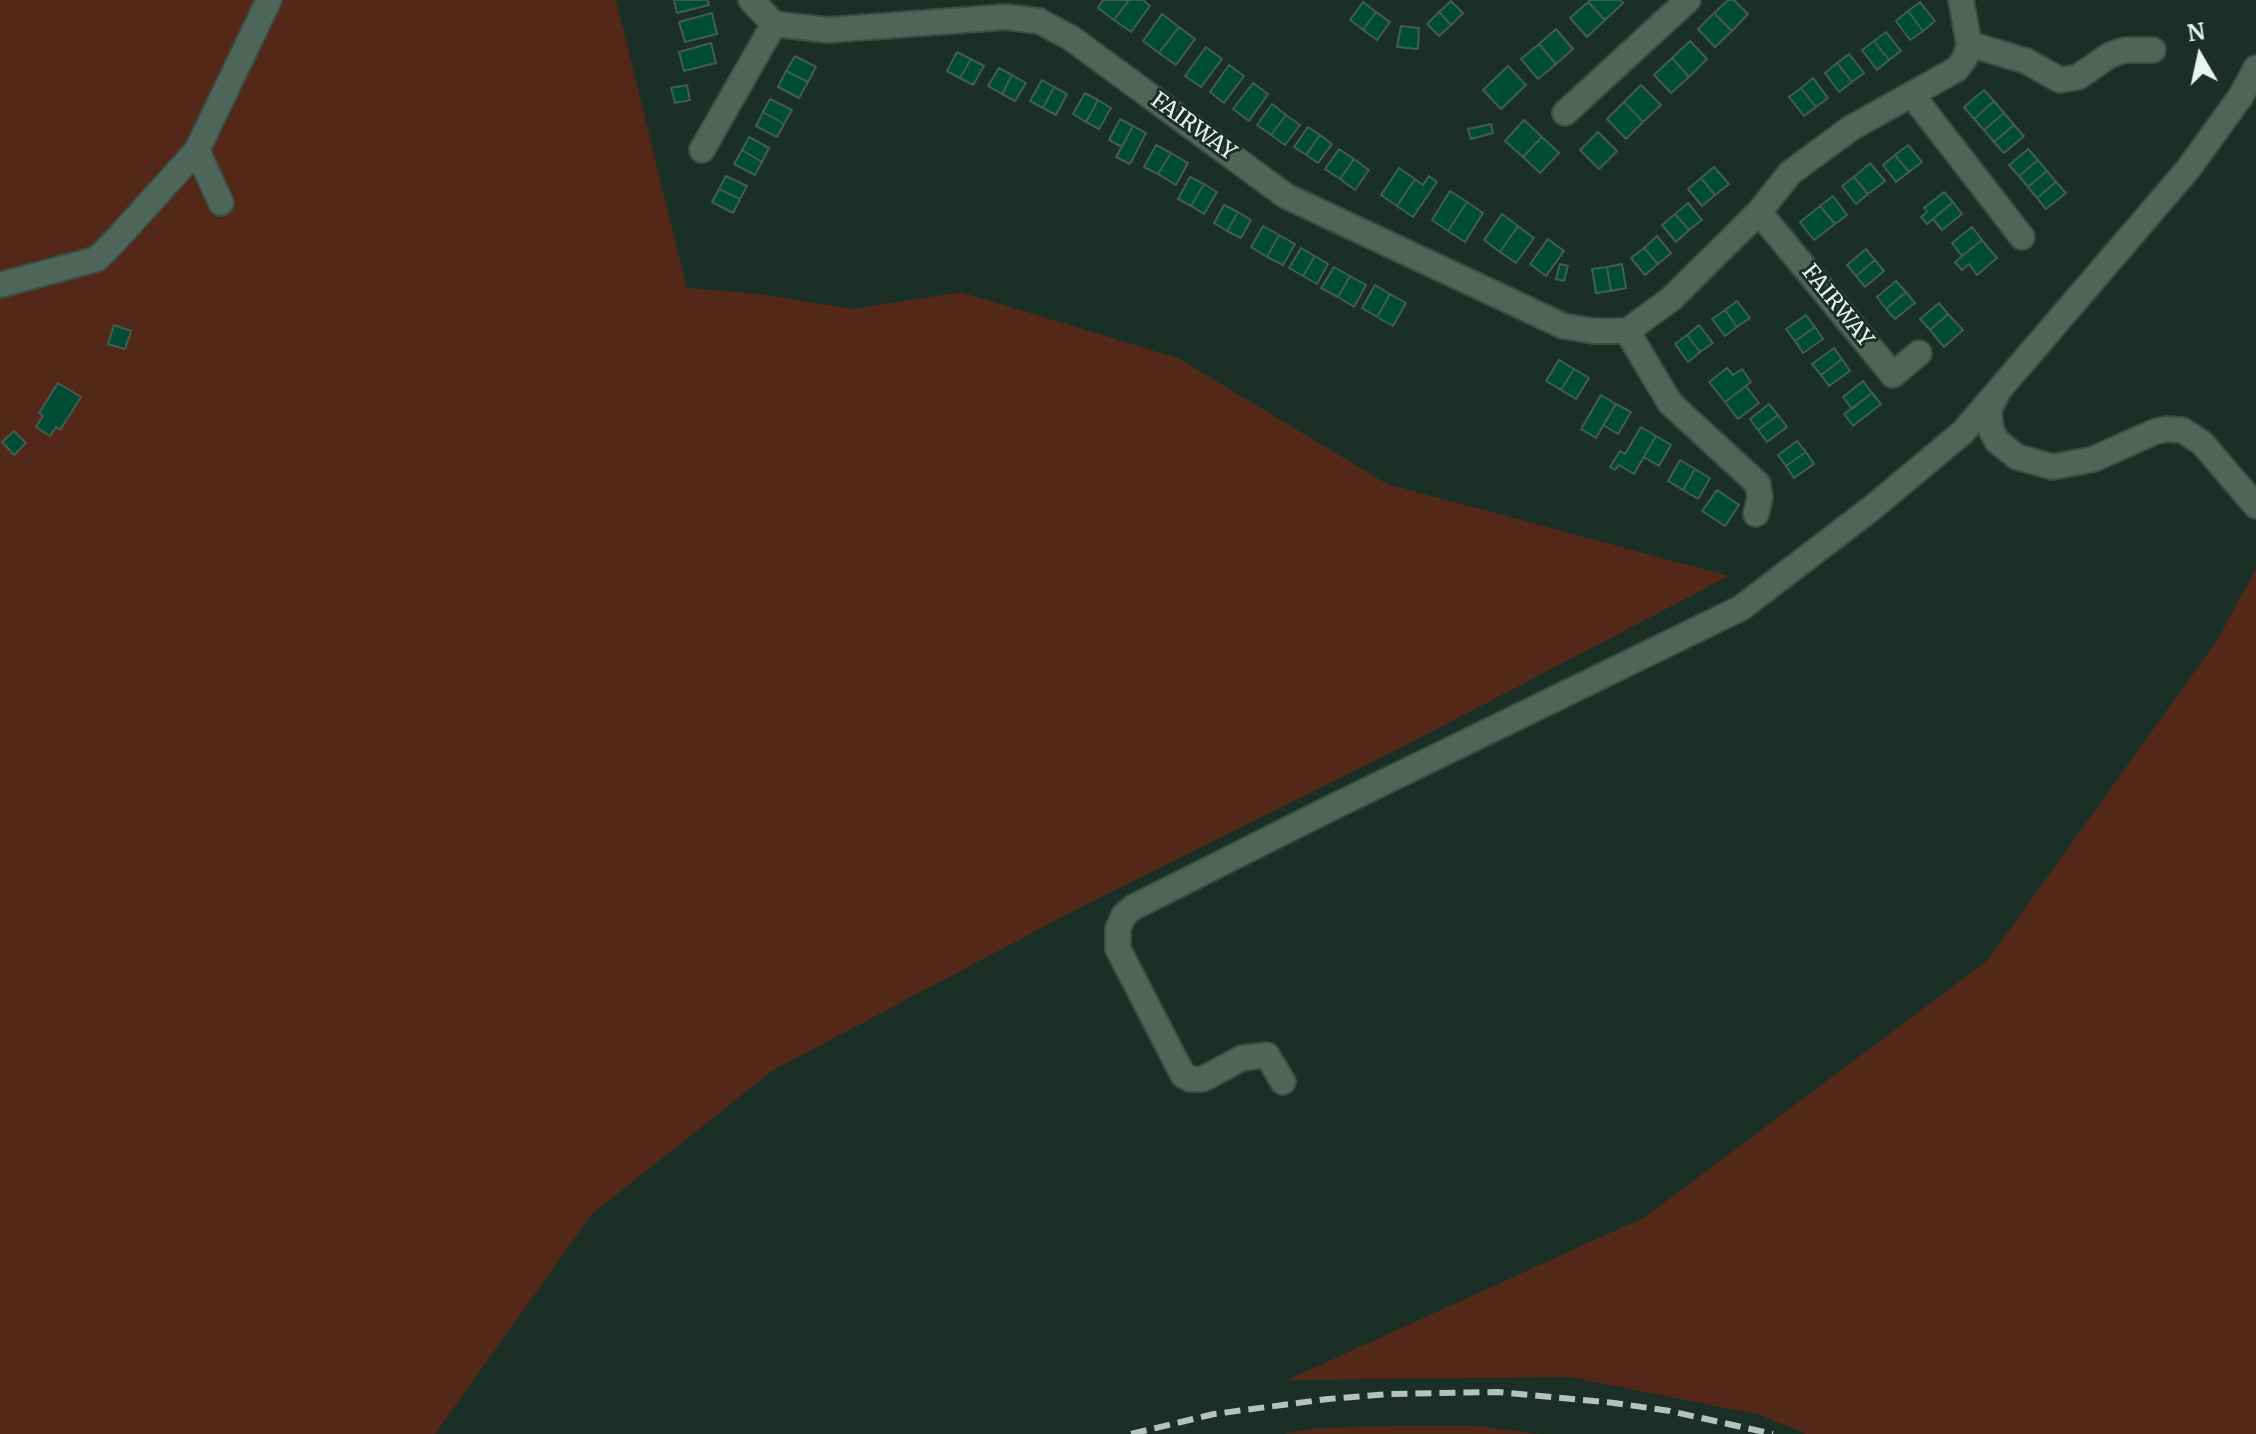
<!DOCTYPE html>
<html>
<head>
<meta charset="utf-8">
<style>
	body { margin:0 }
	#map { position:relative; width:2256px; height:1434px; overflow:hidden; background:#1a3026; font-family:Merriweather,serif }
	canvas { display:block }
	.north { position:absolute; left:2160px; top:16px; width:80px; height:80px; -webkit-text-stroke:6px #1a3026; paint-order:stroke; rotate:351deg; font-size:22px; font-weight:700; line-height:32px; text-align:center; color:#e7f5ee }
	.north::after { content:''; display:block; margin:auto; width:28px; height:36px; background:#e7f5ee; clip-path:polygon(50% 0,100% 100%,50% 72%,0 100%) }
</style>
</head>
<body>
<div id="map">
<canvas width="2256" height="1434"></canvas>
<div class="north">N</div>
</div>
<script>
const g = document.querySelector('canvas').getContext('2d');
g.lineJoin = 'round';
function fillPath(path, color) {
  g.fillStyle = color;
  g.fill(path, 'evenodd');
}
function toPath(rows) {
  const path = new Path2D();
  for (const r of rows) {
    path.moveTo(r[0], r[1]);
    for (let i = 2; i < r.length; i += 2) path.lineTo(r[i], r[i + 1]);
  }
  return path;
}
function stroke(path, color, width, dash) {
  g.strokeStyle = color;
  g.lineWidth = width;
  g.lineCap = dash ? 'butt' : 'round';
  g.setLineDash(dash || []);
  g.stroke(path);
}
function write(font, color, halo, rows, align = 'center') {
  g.font = font + ' Merriweather,serif';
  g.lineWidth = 6;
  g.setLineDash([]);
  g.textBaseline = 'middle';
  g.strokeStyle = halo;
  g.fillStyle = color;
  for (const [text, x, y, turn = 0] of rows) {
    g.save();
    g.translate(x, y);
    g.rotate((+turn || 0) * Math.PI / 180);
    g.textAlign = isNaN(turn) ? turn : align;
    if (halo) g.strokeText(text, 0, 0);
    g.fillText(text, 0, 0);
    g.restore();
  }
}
fillPath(toPath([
	[0,0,616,0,687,288,758,294,854,309,961,292,1178,358,1387,484,1729,576,1410,743,1079,908,772,1071,592,1214,435,1434,0,1434],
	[2256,568,2256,1434,1806,1434,1760,1415,1569,1377,1287,1380,1645,1217,1987,961,2218,639],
	[1394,1426,1477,1426,1541,1434,1283,1434,1319,1428]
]), '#542818');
const building = toPath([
	[674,0,708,0,709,5,677,13,674,0],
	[1103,0,1129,0,1114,20,1098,8,1103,0],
	[1129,0,1143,0,1150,6,1131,32,1114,20,1129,0],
	[1590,0,1620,0,1623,3,1605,20,1588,2,1590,0],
	[1728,0,1734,0,1748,14,1732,31,1714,13,1728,0],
	[1451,1,1463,13,1451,25,1439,12,1451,1],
	[1363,2,1376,12,1363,30,1350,20,1363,2],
	[1588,2,1605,20,1587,37,1570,18,1588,2],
	[1920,2,1935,21,1923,31,1908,11,1920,2],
	[1908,11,1923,31,1910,40,1896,21,1908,11],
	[1376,12,1390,22,1377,40,1363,30,1376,12],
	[1439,12,1451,25,1439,36,1427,24,1439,12],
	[712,13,717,34,685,42,679,22,712,13],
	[1714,13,1732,31,1715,47,1698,29,1714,13],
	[1162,14,1179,27,1159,53,1143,41,1162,14],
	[1401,26,1419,28,1418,49,1397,47,1401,26],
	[1179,27,1195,39,1176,65,1159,53,1179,27],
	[1556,29,1573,49,1556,64,1539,44,1556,29],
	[1886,32,1901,51,1889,60,1874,41,1886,32],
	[1690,41,1707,59,1689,77,1672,58,1690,41],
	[1874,41,1889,60,1877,70,1862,50,1874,41],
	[711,43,716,63,684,71,679,52,711,43],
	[1539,44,1556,64,1538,79,1521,59,1539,44],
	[1206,47,1222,59,1201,87,1185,76,1206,47],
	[957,52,971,59,960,78,947,71,957,52],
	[1849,54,1864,73,1852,82,1837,63,1849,54],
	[795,56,816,67,808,82,786,71,795,56],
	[1672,58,1689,77,1671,93,1654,75,1672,58],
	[971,59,984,66,973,85,960,78,971,59],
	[1837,63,1852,82,1839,92,1825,73,1837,63],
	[1229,65,1244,76,1224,103,1210,92,1229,65],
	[1508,66,1526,85,1501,109,1483,90,1508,66],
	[999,68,1012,75,1002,94,988,86,999,68],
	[786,71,808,82,799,98,778,87,786,71],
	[1012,75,1026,83,1015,101,1002,94,1012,75],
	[1813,78,1828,98,1816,107,1801,88,1813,78],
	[1042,80,1054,87,1043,108,1030,101,1042,80],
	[1253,83,1268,94,1249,121,1233,109,1253,83],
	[687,85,690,100,675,103,671,88,687,85],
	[1641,85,1661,105,1643,122,1624,102,1641,85],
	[1054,87,1067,94,1056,115,1043,108,1054,87],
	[1801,88,1816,107,1804,116,1789,97,1801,88],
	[1984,90,1994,101,1974,119,1964,107,1984,90],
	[1085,93,1098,100,1086,122,1073,114,1085,93],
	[770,99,792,110,784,124,763,112,770,99],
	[1098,100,1111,108,1099,129,1086,122,1098,100],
	[1994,101,2004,113,1984,130,1974,119,1994,101],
	[1624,102,1643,122,1626,139,1607,119,1624,102],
	[1272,104,1286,115,1271,135,1257,125,1272,104],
	[763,112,784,124,777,137,756,126,763,112],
	[2004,113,2014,125,1994,142,1984,130,2004,113],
	[1286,115,1300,125,1285,145,1271,135,1286,115],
	[1120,119,1133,126,1122,147,1109,140,1120,119],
	[1524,120,1542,137,1523,157,1505,141,1524,120],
	[1491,124,1493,133,1471,139,1468,129,1491,124],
	[2014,125,2024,136,2004,153,1994,142,2014,125],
	[1133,126,1146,133,1130,164,1116,157,1133,126],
	[1308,127,1320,135,1306,155,1294,147,1308,127],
	[1598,132,1617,151,1599,169,1580,150,1598,132],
	[1320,135,1332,144,1318,163,1306,155,1320,135],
	[749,137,769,148,762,162,742,150,749,137],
	[1542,137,1559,153,1540,173,1523,157,1542,137],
	[1156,145,1171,153,1158,174,1144,167,1156,145],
	[1908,145,1922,162,1909,172,1895,155,1908,145],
	[1339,149,1354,159,1340,179,1325,169,1339,149],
	[2028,149,2038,160,2019,176,2009,165,2028,149],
	[742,150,762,162,755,175,734,164,742,150],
	[1171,153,1188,163,1176,185,1158,174,1171,153],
	[1895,155,1909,172,1896,182,1883,165,1895,155],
	[1354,159,1369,170,1355,190,1340,179,1354,159],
	[2038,160,2047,171,2028,187,2019,176,2038,160],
	[1870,163,1885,181,1868,194,1854,177,1870,163],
	[1714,167,1729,184,1715,195,1701,178,1714,167],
	[1399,168,1415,179,1397,206,1381,195,1399,168],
	[2047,171,2056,182,2037,198,2028,187,2047,171],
	[726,176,747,186,740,199,719,189,726,176],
	[1429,176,1437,182,1413,217,1397,206,1415,179,1423,185,1429,176],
	[1190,177,1204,184,1191,206,1178,199,1190,177],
	[1854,177,1868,194,1856,204,1842,186,1854,177],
	[1701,178,1715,195,1702,206,1688,189,1701,178],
	[2056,182,2066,193,2046,209,2037,198,2056,182],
	[1204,184,1217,192,1204,214,1191,206,1204,184],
	[719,189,740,199,733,213,712,202,719,189],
	[1450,191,1467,202,1448,231,1432,220,1450,191],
	[1944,192,1953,202,1927,224,1921,217,1927,212,1924,208,1944,192],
	[1833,196,1847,215,1835,224,1820,206,1833,196],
	[1467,202,1483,213,1465,242,1448,231,1467,202],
	[1953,202,1962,214,1942,230,1933,219,1953,202],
	[1688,203,1702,220,1689,230,1675,214,1688,203],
	[1224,205,1238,212,1227,231,1214,223,1224,205],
	[1820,206,1835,224,1814,240,1800,222,1820,206],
	[1238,212,1251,220,1241,238,1227,231,1238,212],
	[1502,214,1518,226,1500,252,1484,240,1502,214],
	[1675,214,1689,230,1676,242,1662,225,1675,214],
	[1263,226,1279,235,1267,257,1251,247,1263,226],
	[1518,226,1534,238,1516,263,1500,252,1518,226],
	[1972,227,1982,240,1962,256,1952,243,1972,227],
	[1279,235,1295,244,1283,265,1267,257,1279,235],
	[1657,236,1671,253,1658,264,1644,248,1657,236],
	[1548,239,1564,251,1546,276,1530,264,1548,239],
	[1982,240,1997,258,1977,275,1969,264,1962,270,1955,262,1982,240],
	[1301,248,1315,256,1303,276,1289,268,1301,248],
	[1644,248,1658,264,1645,275,1631,258,1644,248],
	[1866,249,1875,260,1856,276,1847,265,1866,249],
	[1315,256,1328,264,1317,284,1303,276,1315,256],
	[1875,260,1884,271,1865,287,1856,276,1875,260],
	[1560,264,1568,266,1564,281,1556,279,1560,264],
	[1622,264,1626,288,1611,291,1607,267,1622,264],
	[1334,267,1350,276,1338,297,1321,288,1334,267],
	[1607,267,1611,291,1596,293,1592,269,1607,267],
	[1350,276,1366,285,1354,307,1338,297,1350,276],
	[1896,281,1906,292,1886,309,1877,297,1896,281],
	[1375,285,1390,294,1377,317,1362,308,1375,285],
	[1906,292,1915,303,1895,319,1886,309,1906,292],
	[1390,294,1406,303,1393,326,1377,317,1390,294],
	[1737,301,1750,318,1737,327,1725,310,1737,301],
	[1939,303,1948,314,1930,330,1920,319,1939,303],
	[1725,310,1737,327,1725,336,1712,319,1725,310],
	[1948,314,1963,330,1944,347,1930,330,1948,314],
	[1806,315,1815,327,1795,341,1786,329,1806,315],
	[114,325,131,331,125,349,108,344,114,325],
	[1699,325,1713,343,1700,352,1687,335,1699,325],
	[1815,327,1823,339,1803,353,1795,341,1815,327],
	[1687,335,1700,352,1688,362,1675,344,1687,335],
	[1834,348,1842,359,1821,375,1812,364,1834,348],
	[1842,359,1850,371,1829,386,1821,375,1842,359],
	[1559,360,1574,369,1561,390,1546,381,1559,360],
	[1727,368,1733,375,1742,369,1751,382,1725,402,1709,382,1727,368],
	[1574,369,1589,378,1576,399,1561,390,1574,369],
	[1863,381,1872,393,1852,409,1843,397,1863,381],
	[58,383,81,397,60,430,56,427,50,436,36,427,43,416,39,413,58,383],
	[1746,386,1759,403,1738,419,1725,402,1746,386],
	[1872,393,1881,404,1853,426,1844,414,1872,393],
	[1601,395,1616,404,1596,438,1581,429,1601,395],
	[1616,404,1631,412,1618,434,1603,425,1616,404],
	[1769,404,1778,415,1758,430,1750,419,1769,404],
	[1778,415,1787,427,1767,442,1758,430,1778,415],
	[1641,427,1656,436,1634,474,1619,465,1615,470,1610,467,1620,451,1625,454,1641,427],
	[14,431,26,443,14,455,2,442,14,431],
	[1656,436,1671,445,1659,466,1644,457,1656,436],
	[1797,441,1806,452,1786,466,1778,455,1797,441],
	[1806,452,1814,464,1794,478,1786,466,1806,452],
	[1680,460,1695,469,1683,490,1668,481,1680,460],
	[1695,469,1710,478,1698,499,1683,490,1695,469],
	[1717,490,1739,505,1725,526,1702,511,1717,490]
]);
fillPath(building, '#004c34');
stroke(building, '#445c50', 2);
const minor = toPath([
	[751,0,774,24,828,30,1006,17,1039,21,1071,38,1286,196,1563,326,1594,331,1627,331,1671,299,1759,212,1790,173,1851,128,1957,69,1965,58,1969,44,1961,0],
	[1969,44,2026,61,2060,80,2078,77,2110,55,2125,50,2153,50],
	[1912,95,2022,237],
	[1565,113,1688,0],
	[197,150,221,203],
	[702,150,774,24],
	[1759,212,1893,375,1919,353],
	[0,285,97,259,116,240,197,150,269,0],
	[1627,331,1670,403,1758,484,1760,498,1756,514],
	[1996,396,1989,409,1991,430,1997,441,2017,457,2053,467,2094,459,2154,432,2166,429,2182,430,2202,443,2256,506],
	[1283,1082,1267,1055,1242,1058,1203,1079,1190,1079,1183,1075,1118,949,1118,929,1124,915,1134,907,1331,808,1741,608,1872,508,1963,432,2189,168,2241,96,2256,68]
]);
stroke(minor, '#3a4d45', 28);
stroke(minor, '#4e665a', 24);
stroke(toPath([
	[1131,1434,1214,1414,1328,1399,1389,1394,1497,1392,1614,1403,1670,1411,1773,1434]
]), '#b4c4bc', 6, [16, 8]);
write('22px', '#e7f5ee', '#1a3026', [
	["FAIRWAY",1193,127,36],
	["FAIRWAY",1837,306,51]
]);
</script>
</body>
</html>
